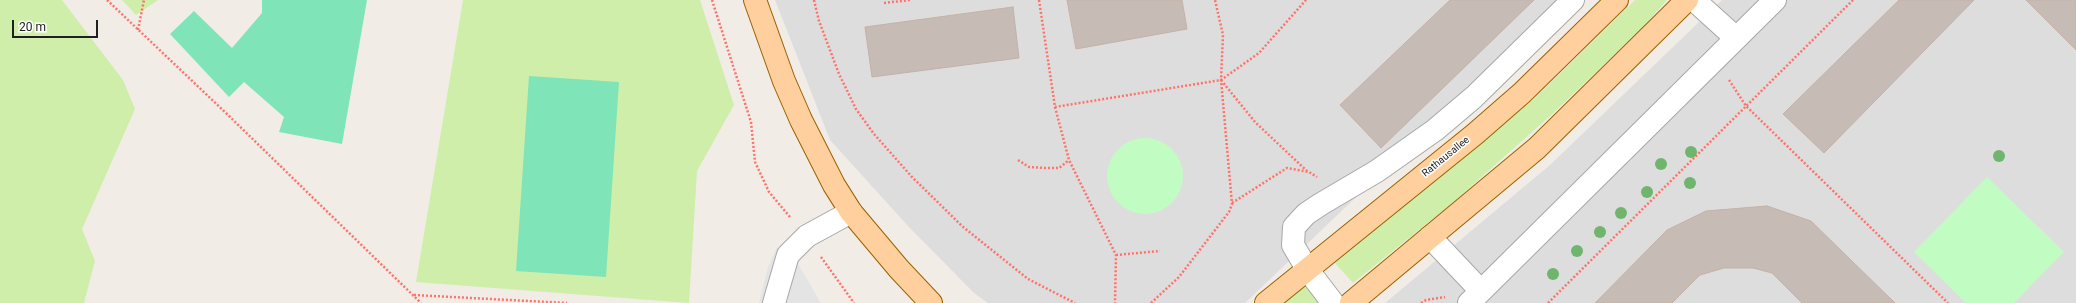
<!DOCTYPE html>
<html>
<head>
<meta charset="utf-8">
<style>
	body { margin:0 }
	#map { position:relative; width:2076px; height:303px; overflow:hidden; background:#f1ede6; font-family:Roboto,sans-serif }
	canvas { display:block }
	.scale { position:absolute; left:12px; top:20px; width:86px; height:18px; box-sizing:border-box; border:2px solid #202020; border-top:0; padding-left:5px; font-size:12px; line-height:14px; white-space:nowrap; color:#202020; -webkit-text-stroke:3px #fff; paint-order:stroke }
</style>
</head>
<body>
<div id="map">
<canvas width="2076" height="303"></canvas>
<div class="scale">20 m</div>
</div>
<script>
const g = document.querySelector('canvas').getContext('2d');
g.lineJoin = 'round';
function fillPath(path, color) {
  g.fillStyle = color;
  g.fill(path, 'evenodd');
}
function toPath(rows) {
  const path = new Path2D();
  for (const r of rows) {
    if (r.length === 3) {
      path.moveTo(r[0] + r[2], r[1]);
      path.arc(r[0], r[1], r[2], 0, 2 * Math.PI);
      continue;
    }
    path.moveTo(r[0], r[1]);
    for (let i = 2; i < r.length; i += 2) path.lineTo(r[i], r[i + 1]);
  }
  return path;
}
function stroke(path, color, width, dash) {
  g.strokeStyle = color;
  g.lineWidth = width;
  g.lineCap = dash ? 'butt' : 'round';
  g.setLineDash(dash || []);
  g.stroke(path);
}
function write(font, color, halo, rows, align = 'center') {
  g.font = font + ' Roboto,sans-serif';
  g.lineWidth = 3;
  g.setLineDash([]);
  g.textBaseline = 'middle';
  g.strokeStyle = halo;
  g.fillStyle = color;
  for (const [text, x, y, turn = 0] of rows) {
    g.save();
    g.translate(x, y);
    g.rotate((+turn || 0) * Math.PI / 180);
    g.textAlign = isNaN(turn) ? turn : align;
    if (halo) g.strokeText(text, 0, 0);
    g.fillText(text, 0, 0);
    g.restore();
  }
}
fillPath(toPath([
	[775,0,1563,0,1245,303,988,303,974,293,908,226,830,140],
	[1722,0,2076,0,2076,303,1385,303,1550,165]
]), '#dedddd');
fillPath(toPath([
	[0,0,62,0,123,80,135,109,82,229,95,261,84,303,0,303],
	[122,0,158,0,136,15],
	[463,0,700,0,734,105,697,171,689,303,416,282],
	[1635,0,1667,0,1641,29,1549,117,1450,205,1353,283,1334,262,1534,99],
	[1306,286,1321,303,1283,303]
]), '#ceeea9');
fillPath(toPath([
	[1145,176,38],
	[1987,177,2064,252,2014,303,1966,303,1914,252]
]), '#c1fdc3');
fillPath(toPath([
	[262,0,367,0,342,144,279,132,284,117,244,82,229,97,170,34,194,11,232,48,262,13],
	[529,76,619,82,606,277,516,271]
]), '#80e4b9');
fillPath(toPath([
	[777,247,798,264,821,303,759,303,768,267]
]), '#e4e4e4');
const building = toPath([
	[1067,0,1182,0,1187,29,1076,49,1067,0],
	[1450,0,1534,0,1381,148,1340,105,1450,0],
	[1899,0,1974,0,1824,153,1783,114,1899,0],
	[2026,0,2076,0,2076,50,2026,0],
	[1013,7,1019,58,872,77,865,27,1013,7],
	[1767,206,1811,221,1895,303,1802,303,1772,273,1753,268,1724,268,1700,275,1672,303,1595,303,1667,230,1706,211,1767,206]
]);
fillPath(building, '#c6bcb5');
stroke(building, '#c4b2a7', 1);
const minor = toPath([
	[1694,0,1736,38],
	[1430,237,1481,291],
	[774,303,788,255,807,236,851,212],
	[1333,303,1307,269,1293,245,1294,227,1306,214,1321,204,1377,171,1435,130,1474,97,1573,0],
	[1469,303,1775,0]
]);
const major = toPath([
	[755,0,784,81,801,120,834,185,851,212,899,269,931,303],
	[1266,303,1475,134,1522,93,1617,0],
	[1351,303,1537,148,1687,0]
]);
stroke(minor, '#a7a7a7', 24);
stroke(major, '#9c6100', 24);
stroke(toPath([
	[107,0,227,114,421,303],
	[712,0,751,122,755,162,769,192,790,217],
	[814,0,819,21,839,74,856,109,874,134,912,177,962,226,1028,279,1075,303],
	[1039,0,1055,107,1221,80,1259,53,1306,0],
	[884,3,910,0],
	[138,30,144,0],
	[1221,80,1255,122,1308,172],
	[1729,80,1746,106,1948,303],
	[1055,107,1069,160,1116,255,1115,303],
	[1018,160,1029,167,1044,168,1059,168,1069,160],
	[1232,203,1287,168,1309,172,1317,177],
	[1116,255,1160,251],
	[821,257,854,303],
	[414,295,567,303],
	[1151,303,1179,277,1229,212,1232,204,1221,80,1223,35,1215,0],
	[1421,303,1426,300,1445,297],
	[1548,303,1853,0]
]), '#ff7269', 2.5, [2, 2]);
stroke(minor, '#fff', 22);
stroke(major, '#ffd09d', 22);
g.fillStyle = '#6fb56d';
for (const [x, y] of [
	[1691,152],
	[1999,156],
	[1661,164],
	[1690,183],
	[1647,192],
	[1621,213],
	[1600,232],
	[1577,251],
	[1553,274]
]) {
  g.beginPath();
  g.arc(x, y, 6, 0, 2 * Math.PI);
  g.fill();
}
write('10px', '#202020', '#fff', [
	["Rathausallee",1446,157,-39]
]);
</script>
</body>
</html>
